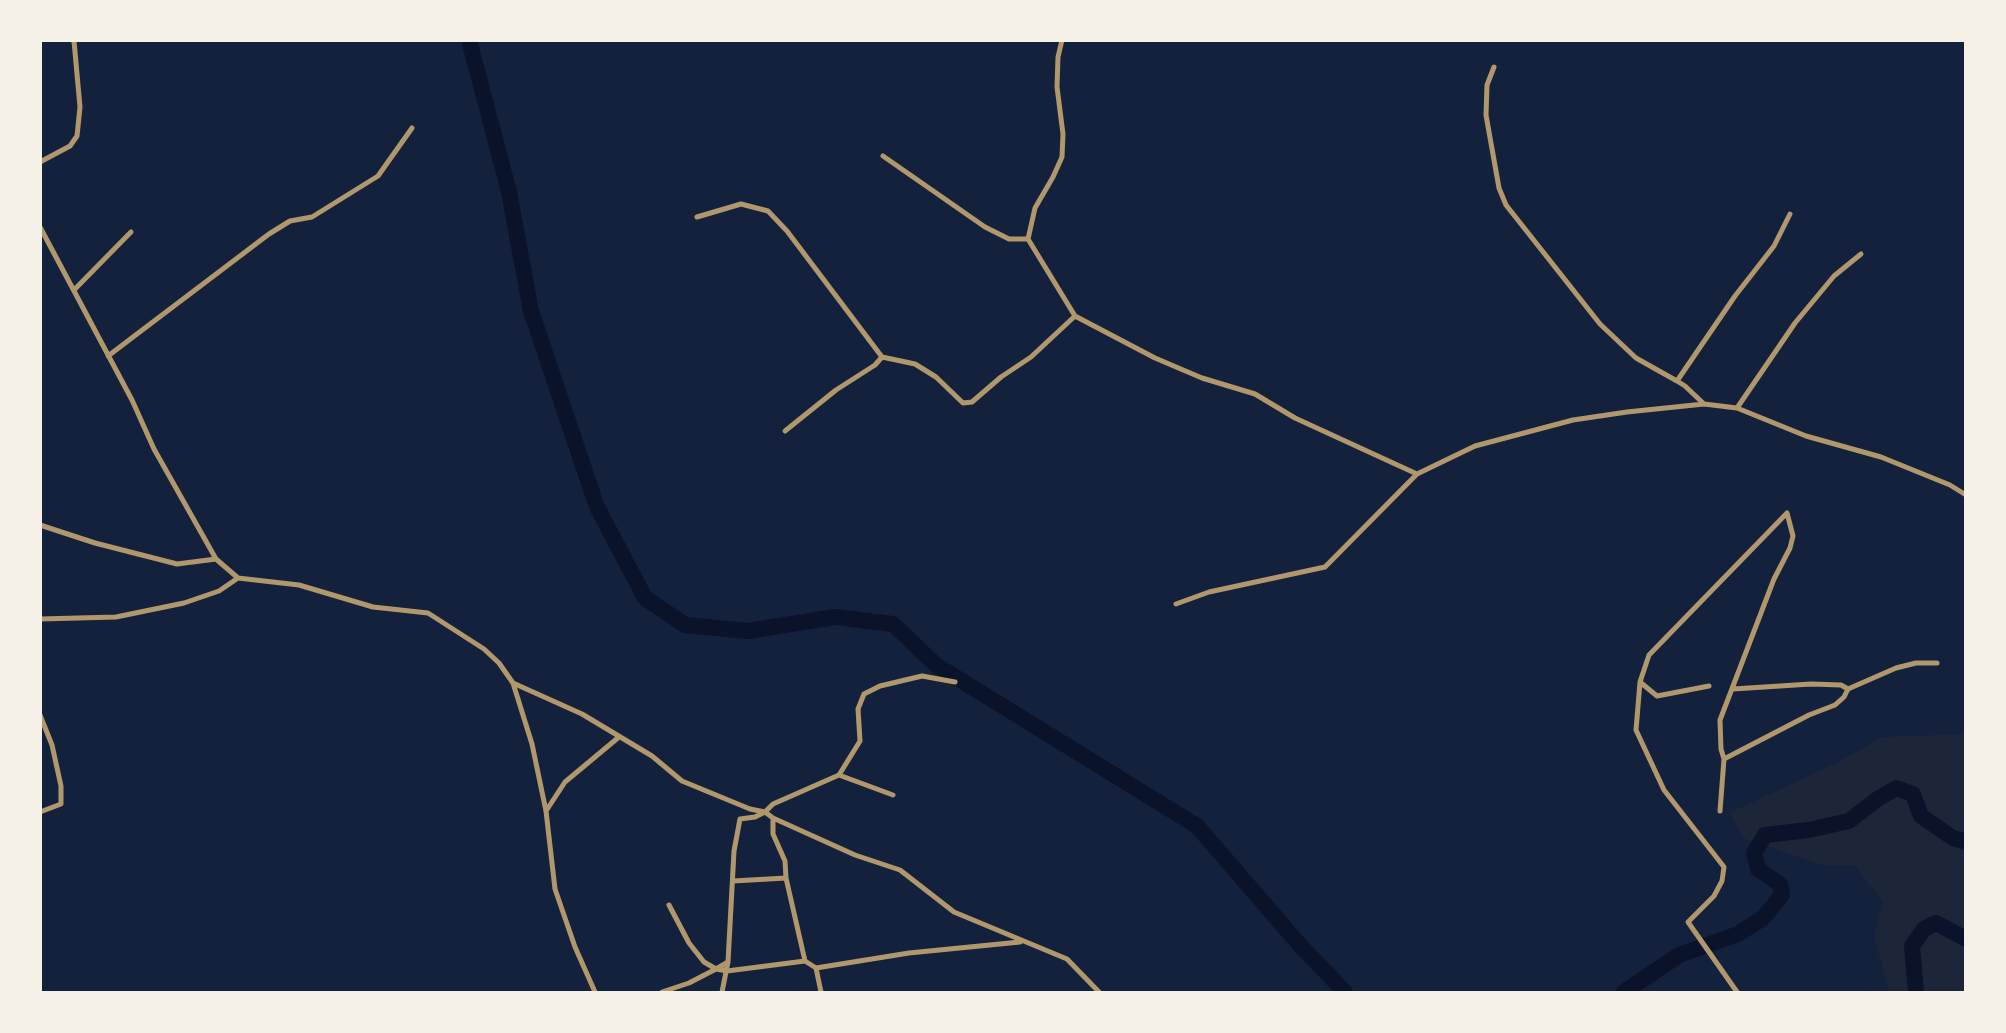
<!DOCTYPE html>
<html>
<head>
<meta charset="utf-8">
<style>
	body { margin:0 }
	#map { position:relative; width:2006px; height:1033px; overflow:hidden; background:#14213d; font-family:Signika,sans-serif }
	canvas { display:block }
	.frame { position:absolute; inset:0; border:42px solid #f6f1e7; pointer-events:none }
</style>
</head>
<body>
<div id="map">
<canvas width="2006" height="1033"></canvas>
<div class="frame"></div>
</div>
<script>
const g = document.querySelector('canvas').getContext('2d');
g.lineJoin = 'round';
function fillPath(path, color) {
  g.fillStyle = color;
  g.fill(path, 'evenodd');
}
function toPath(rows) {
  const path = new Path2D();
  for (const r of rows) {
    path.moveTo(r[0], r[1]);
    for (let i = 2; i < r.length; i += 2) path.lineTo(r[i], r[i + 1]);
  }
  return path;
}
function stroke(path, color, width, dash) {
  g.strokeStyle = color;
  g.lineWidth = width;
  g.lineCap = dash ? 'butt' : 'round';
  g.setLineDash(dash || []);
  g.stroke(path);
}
fillPath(toPath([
	[1965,734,1965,992,1889,992,1874,936,1883,902,1855,866,1823,865,1745,839,1729,813,1832,765,1883,737]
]), '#1d2539');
stroke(toPath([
	[469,40,509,192,531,311,597,507,645,598,685,625,748,631,835,617,893,624,936,665,1197,826,1298,943,1345,992],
	[1624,992,1679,955,1738,934,1763,918,1782,895,1780,884,1758,869,1754,853,1765,835,1809,830,1849,821,1876,800,1896,788,1913,794,1921,816,1953,838,1966,842],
	[1916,992,1912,946,1924,929,1936,923,1966,939]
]), '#0b132b', 16);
stroke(toPath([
	[1062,40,1058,57,1057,87,1063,134,1062,157,1053,177,1035,208,1028,239,1075,316,1155,358,1202,378,1255,394,1295,418,1417,474],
	[1494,67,1487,85,1486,115,1499,188,1506,205,1600,324,1636,358,1677,381,1735,296,1774,246,1790,214],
	[883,156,985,227,1009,239,1028,239],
	[40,162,70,146,77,136,80,107,74,41,72,40],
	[697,217,741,204,768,211,787,231,882,357,915,364,936,377,963,403,972,402,1001,377,1031,357,1075,316],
	[40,227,132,400,154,449,216,559],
	[74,290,131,232],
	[108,356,269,234,290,221,312,217,378,176,412,128],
	[1677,381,1685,386,1704,404],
	[1737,408,1795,323,1834,276,1861,254],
	[785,431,836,390,875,365,882,357],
	[40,525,95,543,177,564,216,559,238,578,299,585,373,607,428,613,484,649,499,663,513,683,532,744,546,811,555,889,575,947,595,992],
	[1176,604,1209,592,1325,567,1417,474,1475,446,1573,420,1627,412,1704,404,1737,408,1806,436,1881,457,1950,485,1966,495],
	[40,619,116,617,184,603,219,591,238,578],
	[1640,682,1636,730,1664,790,1724,867,1722,881,1714,896,1688,922,1737,992],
	[513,683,582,714,652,756,682,781,750,809,765,812,773,804,839,775,860,741,858,709,864,694,880,686,922,676,955,682],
	[1709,686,1657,696,1640,682,1649,655,1787,513,1793,536,1790,548,1774,579,1720,720,1721,749,1724,759,1720,811],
	[1733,689,1811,684,1841,685,1848,689],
	[40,715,52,745,61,786,61,804,40,812],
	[1724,759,1809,715,1835,705,1844,697,1848,689,1896,668,1916,663,1937,663],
	[839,775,893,795],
	[546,811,565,782,619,737],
	[773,818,773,834,785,861,786,878,805,961],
	[733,881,786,878],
	[669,905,689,943,704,962,716,969,728,962],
	[816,968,909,953,1020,942],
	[662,992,689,983,716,969,727,971,805,961,816,968,821,992],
	[722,992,728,962,734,851,740,819,755,817,765,812,773,818,855,855,900,870,954,912,1067,959,1099,992]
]), '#b1986c', 5);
</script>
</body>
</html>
